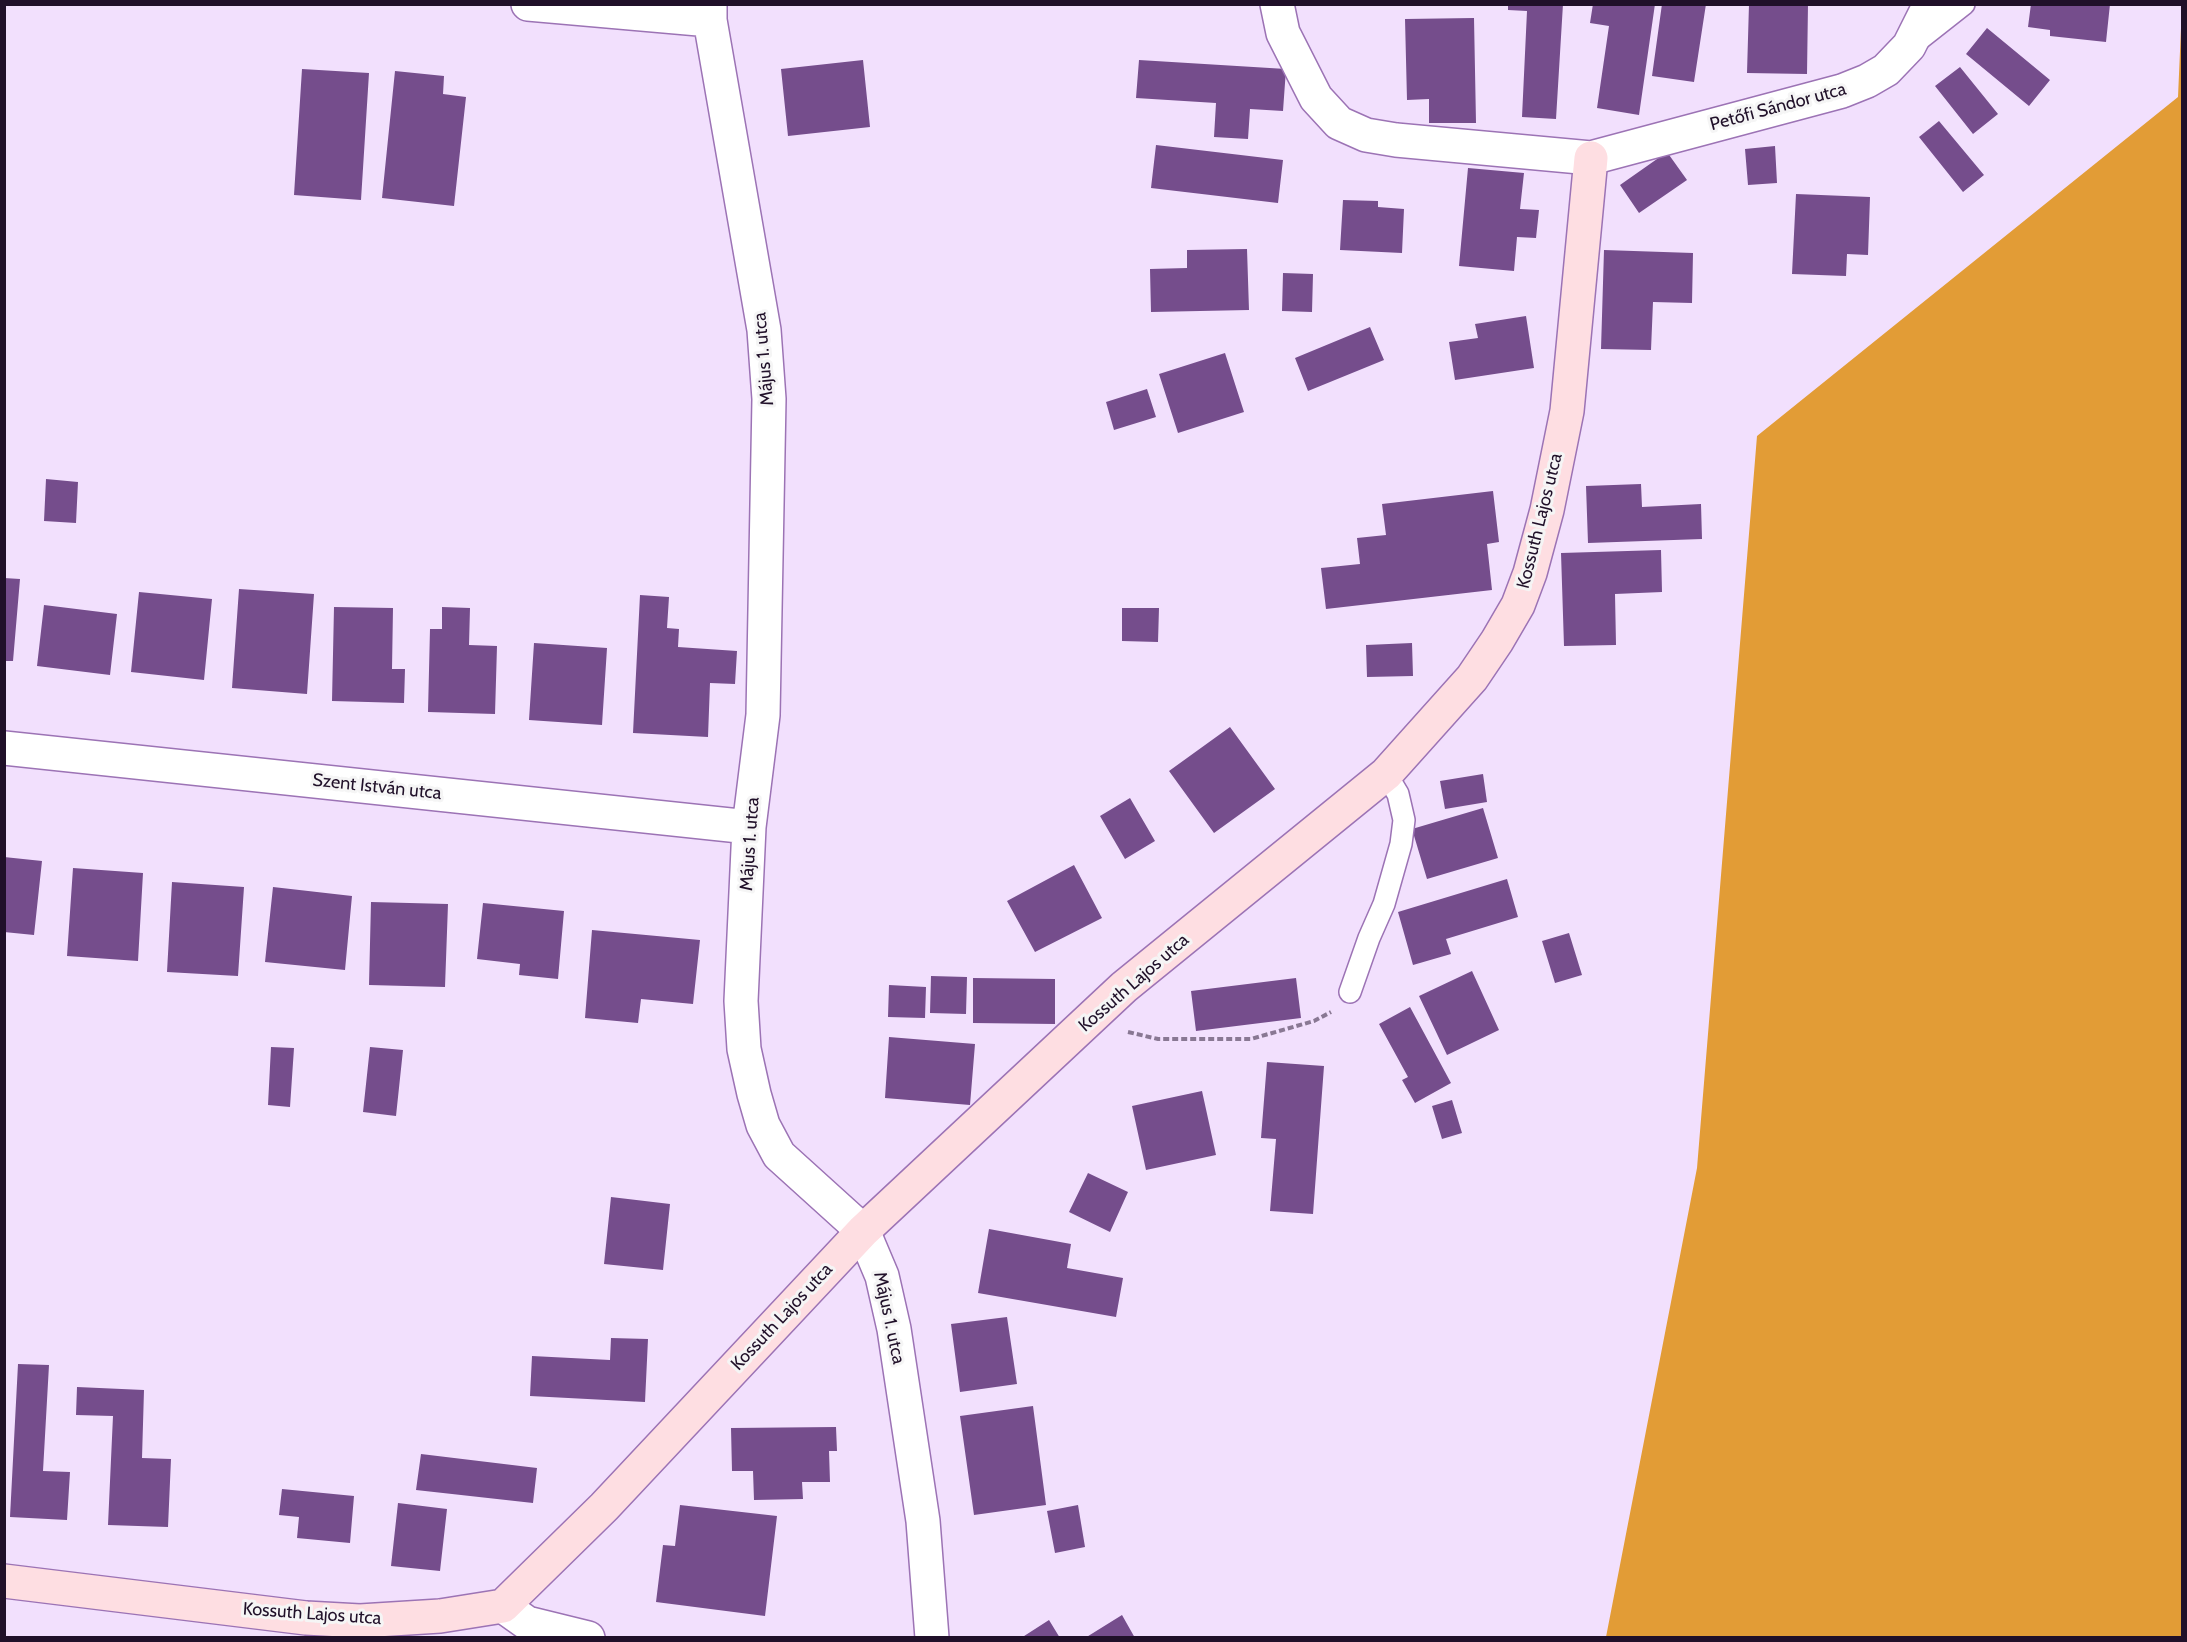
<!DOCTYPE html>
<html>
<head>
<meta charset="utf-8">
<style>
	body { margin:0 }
	#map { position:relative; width:2187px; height:1642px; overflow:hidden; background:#f2e0fd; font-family:Cabin,sans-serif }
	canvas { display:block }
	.frame { position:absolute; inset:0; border:6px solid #201029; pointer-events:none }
</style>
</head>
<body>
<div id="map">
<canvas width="2187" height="1642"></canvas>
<div class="frame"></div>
</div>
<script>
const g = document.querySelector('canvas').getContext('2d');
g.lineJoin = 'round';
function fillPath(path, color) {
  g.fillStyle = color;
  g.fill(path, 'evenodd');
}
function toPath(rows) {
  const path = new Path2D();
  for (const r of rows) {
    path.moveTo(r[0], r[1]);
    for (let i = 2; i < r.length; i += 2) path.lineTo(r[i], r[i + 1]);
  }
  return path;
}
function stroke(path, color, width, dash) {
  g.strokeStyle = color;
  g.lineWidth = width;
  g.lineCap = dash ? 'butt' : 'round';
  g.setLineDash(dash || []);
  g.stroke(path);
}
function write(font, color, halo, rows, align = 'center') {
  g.font = font + ' Cabin,sans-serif';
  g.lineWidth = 6;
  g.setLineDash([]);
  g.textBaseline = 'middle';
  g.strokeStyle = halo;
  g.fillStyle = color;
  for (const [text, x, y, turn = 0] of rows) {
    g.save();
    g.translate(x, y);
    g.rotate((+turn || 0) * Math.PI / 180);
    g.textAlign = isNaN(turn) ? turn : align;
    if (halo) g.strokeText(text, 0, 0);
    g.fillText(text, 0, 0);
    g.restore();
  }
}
fillPath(toPath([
	[2182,5,2182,1637,1606,1637,1697,1168,1757,436,2178,97]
]), '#e29c36');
fillPath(toPath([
	[1508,4,1563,4,1556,119,1522,117,1527,11,1508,10],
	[1593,4,1655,4,1639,115,1597,108,1609,26,1590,23],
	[1662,4,1706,4,1694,82,1652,76],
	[1749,4,1808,4,1807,74,1747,73],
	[2031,4,2110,4,2106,42,2050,36,2050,30,2028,27],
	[1474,18,1476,123,1429,123,1429,99,1407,100,1405,19],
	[1987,28,2050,80,2029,106,1966,54],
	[863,60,870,127,788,136,781,69],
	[1139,60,1286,69,1283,111,1250,109,1248,139,1214,137,1216,103,1136,98],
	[1960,67,1998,114,1973,134,1935,86],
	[302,69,369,73,361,200,294,195],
	[395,71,444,76,443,94,466,97,454,206,382,198],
	[1939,121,1984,175,1963,192,1919,137],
	[1156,145,1283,160,1278,203,1151,188],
	[1775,146,1777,183,1748,185,1745,149],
	[1667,152,1687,180,1639,213,1620,185],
	[1468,168,1524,173,1520,209,1539,210,1536,238,1517,237,1514,271,1459,266],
	[1796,194,1870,197,1868,255,1847,254,1846,276,1792,274],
	[1343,200,1378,201,1378,207,1404,209,1402,253,1340,250],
	[1247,249,1249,310,1151,312,1150,269,1187,268,1187,250],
	[1604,250,1693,253,1692,303,1653,302,1651,350,1601,349],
	[1283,273,1313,274,1312,312,1282,311],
	[1526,316,1534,368,1455,380,1449,342,1478,338,1475,324],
	[1370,327,1384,360,1308,391,1295,358],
	[1225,353,1244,412,1178,433,1159,374],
	[1147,389,1156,417,1114,430,1106,402],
	[46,479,78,482,76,523,44,521],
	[1641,484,1642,507,1701,504,1702,539,1588,543,1586,486],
	[1493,491,1499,542,1487,544,1492,590,1326,609,1321,568,1360,564,1357,538,1386,535,1382,504],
	[1661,550,1662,592,1615,594,1616,645,1564,646,1561,553],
	[4,578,20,579,13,661,4,661],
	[239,589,314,594,307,694,232,688],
	[139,592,212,599,204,680,131,672],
	[640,595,669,597,667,628,679,629,678,647,737,651,735,684,710,683,708,737,633,733],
	[44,605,117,614,110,675,37,666],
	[334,607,393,608,392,669,405,669,404,703,332,701],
	[442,607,470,608,469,645,497,646,495,714,428,712,430,629,442,629],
	[1122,608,1159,608,1158,642,1122,641],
	[534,643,607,648,602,725,529,720],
	[1412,643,1413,676,1367,677,1366,645],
	[1230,727,1275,789,1214,833,1169,771],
	[1483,774,1487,802,1445,809,1440,781],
	[1130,798,1155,841,1125,859,1100,816],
	[1483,808,1498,858,1427,879,1412,829],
	[4,857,42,861,34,935,4,932],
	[1074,865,1102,918,1035,952,1007,901],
	[73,868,143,873,138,961,67,956],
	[1507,879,1518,917,1446,939,1451,954,1413,965,1398,912],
	[172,882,244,887,238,976,167,972],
	[273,887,352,896,345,970,265,962],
	[371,902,448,904,445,987,369,985],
	[483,903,564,911,558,979,519,975,520,964,477,959],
	[592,930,700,940,693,1004,641,999,638,1023,585,1018],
	[1569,933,1582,975,1555,983,1542,941],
	[1472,971,1499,1030,1447,1055,1419,996],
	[931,976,967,977,966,1014,930,1013],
	[973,978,1055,979,1055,1024,973,1023],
	[1296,978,1301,1018,1196,1031,1191,991],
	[889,985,926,987,925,1018,888,1017],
	[1410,1007,1451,1083,1415,1103,1402,1080,1408,1077,1379,1024],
	[889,1037,975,1044,970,1105,885,1098],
	[271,1047,294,1048,290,1107,268,1105],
	[370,1047,403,1050,396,1116,363,1112],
	[1267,1062,1324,1066,1313,1214,1270,1211,1276,1139,1261,1138],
	[1202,1091,1216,1155,1146,1170,1132,1106],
	[1452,1100,1462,1133,1442,1139,1432,1106],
	[1088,1173,1128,1192,1110,1232,1069,1212],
	[611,1197,670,1204,663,1270,604,1264],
	[989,1229,1071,1244,1067,1268,1123,1278,1116,1317,978,1293],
	[1007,1317,1017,1384,960,1392,951,1324],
	[611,1338,648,1339,645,1402,530,1396,532,1356,610,1360],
	[18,1364,49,1365,43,1471,70,1472,67,1520,10,1517],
	[77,1387,144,1390,142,1458,171,1459,168,1527,108,1525,113,1416,76,1415],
	[1033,1406,1046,1505,974,1515,960,1416],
	[836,1427,837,1451,829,1451,830,1482,802,1482,803,1499,754,1500,753,1471,732,1471,731,1428],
	[421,1454,537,1468,533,1503,416,1490],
	[282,1489,354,1496,350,1543,297,1538,299,1517,279,1515],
	[398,1503,447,1509,440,1571,391,1566],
	[680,1505,777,1516,765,1616,656,1602,663,1545,675,1546],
	[1078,1505,1085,1547,1055,1553,1047,1511],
	[1122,1615,1135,1638,1085,1638],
	[1049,1620,1060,1638,1021,1638]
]), '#754d8c');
const lane = toPath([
	[1917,41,1964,4],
	[1350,992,1369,938,1384,904,1401,844,1404,820,1398,794,1386,774]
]);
const street = toPath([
	[528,4,710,20],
	[710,4,710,20,764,330,769,399,763,715,749,827,741,1001,744,1049,754,1094,763,1125,779,1155,863,1231,882,1276,894,1329,923,1521,932,1638],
	[1277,4,1283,33,1316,98,1339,123,1366,135,1396,140,1591,158,1842,91,1867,81,1886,70,1909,46,1930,4],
	[4,748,749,827],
	[503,1606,527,1623,588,1638]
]);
const secondary = toPath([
	[4,1581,306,1618,360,1621,440,1616,503,1606,604,1507,863,1231,1124,987,1386,774,1472,678,1497,641,1518,605,1530,573,1547,510,1567,411,1591,158]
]);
stroke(lane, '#9c73b5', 24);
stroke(street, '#9c73b5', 36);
stroke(secondary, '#9c73b5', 36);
stroke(toPath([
	[1128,1032,1158,1039,1251,1039,1314,1021,1331,1012]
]), '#897893', 4, [6, 3]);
stroke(lane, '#fff', 21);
stroke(street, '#fff', 33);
stroke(secondary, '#fedee2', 33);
write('18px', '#201029', '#f5f5f5', [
	["Petőfi Sándor utca",1778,107,-15],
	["Május 1. utca",764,359,-95],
	["Kossuth Lajos utca",1540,521,-76],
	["Szent István utca",377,787,6],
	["Május 1. utca",750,844,-86],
	["Kossuth Lajos utca",1134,983,-41],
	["Kossuth Lajos utca",782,1317,-47],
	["Május 1. utca",889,1318,78],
	["Kossuth Lajos utca",312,1614,4]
]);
</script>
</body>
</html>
